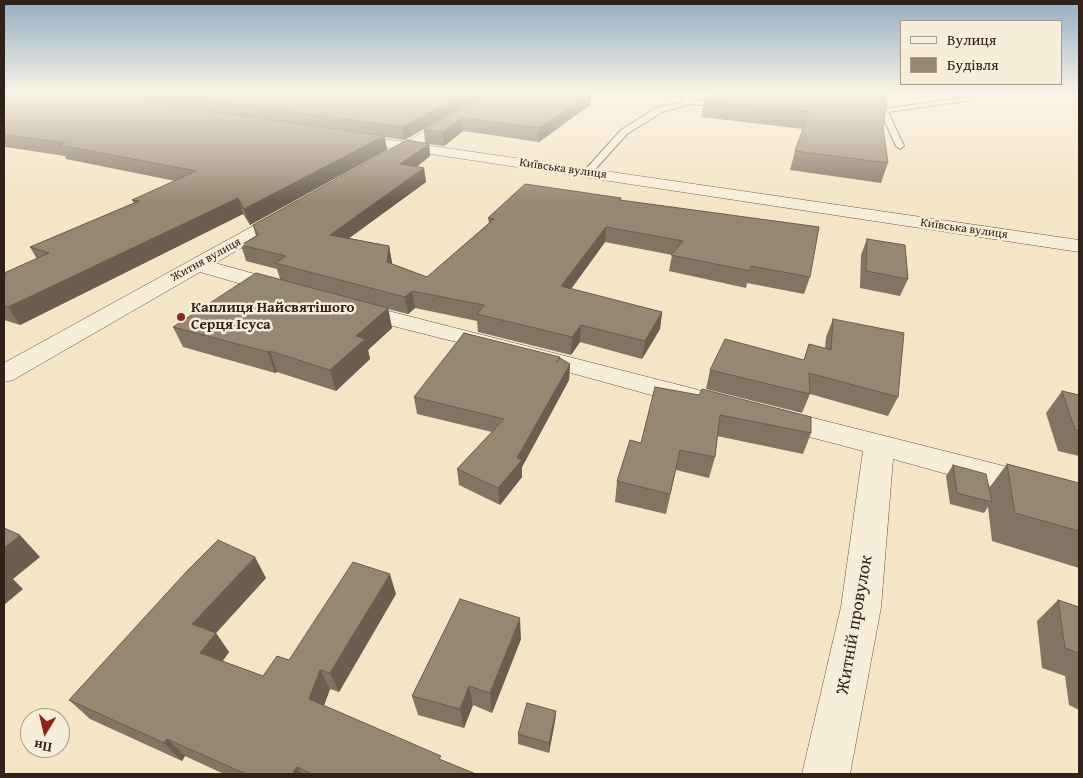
<!DOCTYPE html>
<html>
<head>
<meta charset="utf-8">
<style>
	body { margin:0 }
	#map { position:relative; width:1083px; height:778px; overflow:hidden; background:#f3e5c5; font-family:"Gentium Book Plus",serif }
	canvas { display:block }
	.frame { position:absolute; inset:0; border:5px solid #31211b; pointer-events:none }
	.legend { position:absolute; left:900px; top:20px; width:162px; height:65px; box-sizing:border-box; background:#f7eed9; border:1px solid #a89c8d; margin:0; padding:6px 9px; list-style:none; font-size:15px; color:#31211b }
	.legend li { display:flex; align-items:center; gap:10px; height:25px }
	.legend b { width:25px; border:1px solid #a89c8d }
	.north { position:absolute; left:20px; top:708px; width:50px; height:50px; box-sizing:border-box; background:#f7eed9; border:1px solid #a89c8d; border-radius:50%; rotate:189deg; font-size:14px; font-weight:700; line-height:20px; text-align:center; color:#31211b }
	.north::after { content:''; display:block; margin:auto; width:18px; height:22px; background:#8f2418; clip-path:polygon(50% 0,100% 100%,50% 72%,0 100%) }
</style>
</head>
<body>
<div id="map">
<canvas width="1083" height="778"></canvas>
<div class="frame"></div>
<ul class="legend">
<li><b style="height:6px;background:#f7eed9"></b>Вулиця</li>
<li><b style="height:14px;background:#968773"></b>Будівля</li>
</ul>
<div class="north">Пн</div>
</div>
<script>
const g = document.querySelector('canvas').getContext('2d');
g.lineJoin = 'round';
function toPath(rows) {
  const path = new Path2D();
  for (const r of rows) {
    path.moveTo(r[0], r[1]);
    for (let i = 2; i < r.length; i += 2) path.lineTo(r[i], r[i + 1]);
  }
  return path;
}
function stroke(path, color, width, dash) {
  g.strokeStyle = color;
  g.lineWidth = width;
  g.lineCap = dash ? 'butt' : 'round';
  g.setLineDash(dash || []);
  g.stroke(path);
}
function fillPath(path, color) {
  g.fillStyle = color;
  g.fill(path, 'evenodd');
}
function write(font, color, halo, rows, align = 'center') {
  g.font = font + ' "Gentium Book Plus",serif';
  g.lineWidth = 5;
  g.setLineDash([]);
  g.textBaseline = 'middle';
  g.strokeStyle = halo;
  g.fillStyle = color;
  for (const [text, x, y, turn = 0] of rows) {
    g.save();
    g.translate(x, y);
    g.rotate((+turn || 0) * Math.PI / 180);
    g.textAlign = isNaN(turn) ? turn : align;
    if (halo) g.strokeText(text, 0, 0);
    g.fillText(text, 0, 0);
    g.restore();
  }
}
const service = toPath([
	[681,94,687,94,692,100,726,103,730,105,726,107,690,104,662,112,627,134,590,175,584,175,584,171,621,130,656,108,685,101,681,94],
	[969,94,975,94,973,100,888,112,904,146,900,149,896,146,881,113,865,112,861,110,865,108,884,109,968,97,969,94]
]);
const minor = toPath([
	[492,94,507,94,389,163,379,163,376,160,379,157,492,94],
	[288,209,294,210,297,214,294,218,215,263,291,284,294,289,291,294,283,296,200,272,13,380,4,382,4,363,282,210,288,209],
	[353,302,691,388,701,391,705,397,701,403,691,406,488,350,345,314,341,309,345,304,353,302],
	[774,408,1079,485,1079,511,893,459,881,607,850,774,802,774,841,607,863,451,764,425,759,418,764,411,774,408]
]);
const tertiary = toPath([
	[350,134,1079,240,1079,252,345,141,343,138,350,134]
]);
stroke(service, '#625246', 2);
stroke(minor, '#625246', 1);
stroke(tertiary, '#625246', 1);
fillPath(service, '#f7eed9');
fillPath(minor, '#f7eed9');
fillPath(tertiary, '#f7eed9');
fillPath(toPath([
	[4,94,488,94,404,140,385,137,387,150,250,225,243,214,20,325,4,320,4,273,37,259,30,247,134,203,132,200,175,181,66,159,65,156,5,147,4,146],
	[489,94,591,94,590,105,539,142,463,131,444,146,429,144,430,156,417,167,424,168,426,182,349,238,389,246,392,264,427,277,489,223,488,218,621,200,810,277,804,294,747,283,746,288,669,271,672,255,605,242,571,289,662,312,660,329,642,359,580,342,571,355,478,332,477,321,415,308,408,314,388,309,392,328,368,350,370,359,336,391,277,372,275,373,183,347,173,327,280,279,277,269,246,261,241,245,256,236,253,225,425,143,424,130],
	[709,94,887,94,886,100,883,128,888,163,881,183,790,170,795,151,803,129,701,117,704,101],
	[867,239,908,279,900,296,860,288,861,255],
	[833,319,898,397,888,416,810,394,802,413,706,389,710,370,804,360,809,344,825,348,826,337],
	[560,357,560,359,570,364,569,380,522,467,522,477,500,505,459,485,457,469,492,432,417,414,414,397],
	[1062,391,1079,395,1079,456,1058,451,1046,413],
	[699,395,811,433,803,454,717,436,715,457,709,478,676,470,666,514,615,502,617,481,641,443],
	[1007,464,1079,483,1079,568,992,541,988,507,984,513,950,504,946,476,953,465,989,488],
	[266,578,216,633,229,652,223,661,263,676,396,594,339,692,330,689,324,706,442,760,476,774,224,774,185,756,182,761,90,719,69,700],
	[1058,600,1079,607,1079,710,1069,705,1065,676,1042,668,1037,621],
	[521,639,492,713,473,705,464,728,418,715,412,696],
	[556,711,555,721,549,753,518,744,518,734]
]), '#817463');
fillPath(toPath([
	[465,94,488,94,404,140,402,127],
	[589,94,591,94,590,105,539,142,539,128],
	[462,118,463,131,444,146,443,132],
	[384,136,387,150,250,225,244,209],
	[429,144,430,156,402,178,400,164],
	[424,168,426,182,333,250,330,235],
	[238,198,243,214,20,325,8,307],
	[606,227,605,242,561,303,561,286],
	[389,246,392,262,390,279,387,262],
	[412,291,415,308,408,314,405,297],
	[388,308,392,328,368,350,370,359,336,391,330,370,356,336],
	[662,312,660,329,642,359,645,341],
	[581,325,580,342,571,355,572,337],
	[270,351,277,372,275,373,268,352],
	[570,364,569,380,522,467,522,477,500,505,498,488,517,458],
	[20,535,40,557,13,579,23,589,4,605,4,548],
	[255,557,266,578,216,633,229,652,214,672,200,653,192,624],
	[390,574,396,594,339,692,330,673],
	[520,618,521,639,492,713,490,693],
	[320,670,330,689,319,718,309,699],
	[469,686,473,705,464,728,460,709],
	[556,711,555,721,549,753,549,743],
	[167,739,185,756,182,761,164,743],
	[297,767,302,774,292,774]
]), '#695e50');
const building = toPath([
	[4,94,90,94,384,136,244,209,238,198,8,307,4,305,4,273,49,253,30,247,139,201,132,200,196,171,59,145,65,143,4,135,4,94],
	[164,94,465,94,402,127,164,94],
	[489,94,589,94,539,128,462,118,443,132,424,130,489,94],
	[709,94,775,94,885,99,887,102,883,128,888,163,795,151,809,112,704,101,709,94],
	[407,140,429,144,400,164,424,168,330,235,389,246,387,262,427,277,494,219,488,218,525,184,621,198,620,200,819,227,810,277,751,266,750,271,671,255,683,241,606,227,561,286,662,312,645,341,581,325,572,337,477,314,484,305,412,291,405,297,275,263,286,256,241,245,258,235,253,225,407,140],
	[867,239,905,245,908,279,866,271,867,239],
	[256,273,388,308,356,336,365,339,330,370,270,351,268,352,173,327,256,273],
	[833,319,904,333,898,397,809,373,810,394,710,370,725,339,804,360,809,344,831,350,833,319],
	[464,333,560,357,556,363,560,358,570,364,517,458,522,460,498,488,457,469,504,419,414,397,464,333],
	[655,387,699,395,702,389,811,417,811,433,720,415,715,457,680,450,670,494,617,481,630,440,641,443,655,387],
	[1062,391,1079,395,1079,430,1075,430,1062,391],
	[1007,464,1079,483,1079,531,1015,513,1007,464],
	[953,465,986,474,992,502,957,493,953,465],
	[4,528,20,535,4,548,4,528],
	[218,540,255,557,192,624,216,633,200,653,263,676,277,656,289,660,353,562,390,574,330,673,320,670,309,699,441,756,439,759,476,774,312,774,297,767,292,774,246,774,167,739,164,743,69,700,187,571,218,540],
	[460,599,520,618,490,693,469,686,460,709,412,696,460,599],
	[1058,600,1079,607,1079,653,1065,648,1058,600],
	[527,703,556,711,549,743,518,734,527,703]
]);
fillPath(building, '#968773');
stroke(building, '#695e50', 1);
const sky = g.createLinearGradient(0, 0, 0, 203);
sky.addColorStop(0, '#92adc3');
sky.addColorStop(0.46, '#faf3e5');
sky.addColorStop(1, '#faf3e500');
g.fillStyle = sky;
g.fillRect(0, 0, 1083, 203);
for (const [x, y, r, color] of [
	[181,317,5,"#8f2418"]
]) {
  const dot = new Path2D();
  dot.arc(x, y, r, 0, 2 * Math.PI);
  g.fillStyle = color;
  g.fill(dot);
  stroke(dot, '#f7eed9', 2);
}
write('12px', '#31211b', '#f7eed9', [
	["Київська вулиця",563,169,8],
	["Київська вулиця",964,229,8],
	["Житня вулиця",206,260,-29]
]);
write('bold 15px', '#31211b', '#f7eed9', [
	["Каплиця Найсвятішого",191,308],
	["Серця Ісуса",191,325]
], 'left');
write('18px', '#31211b', '#f7eed9', [
	["Житній провулок",855,625,-80]
]);
</script>
</body>
</html>
